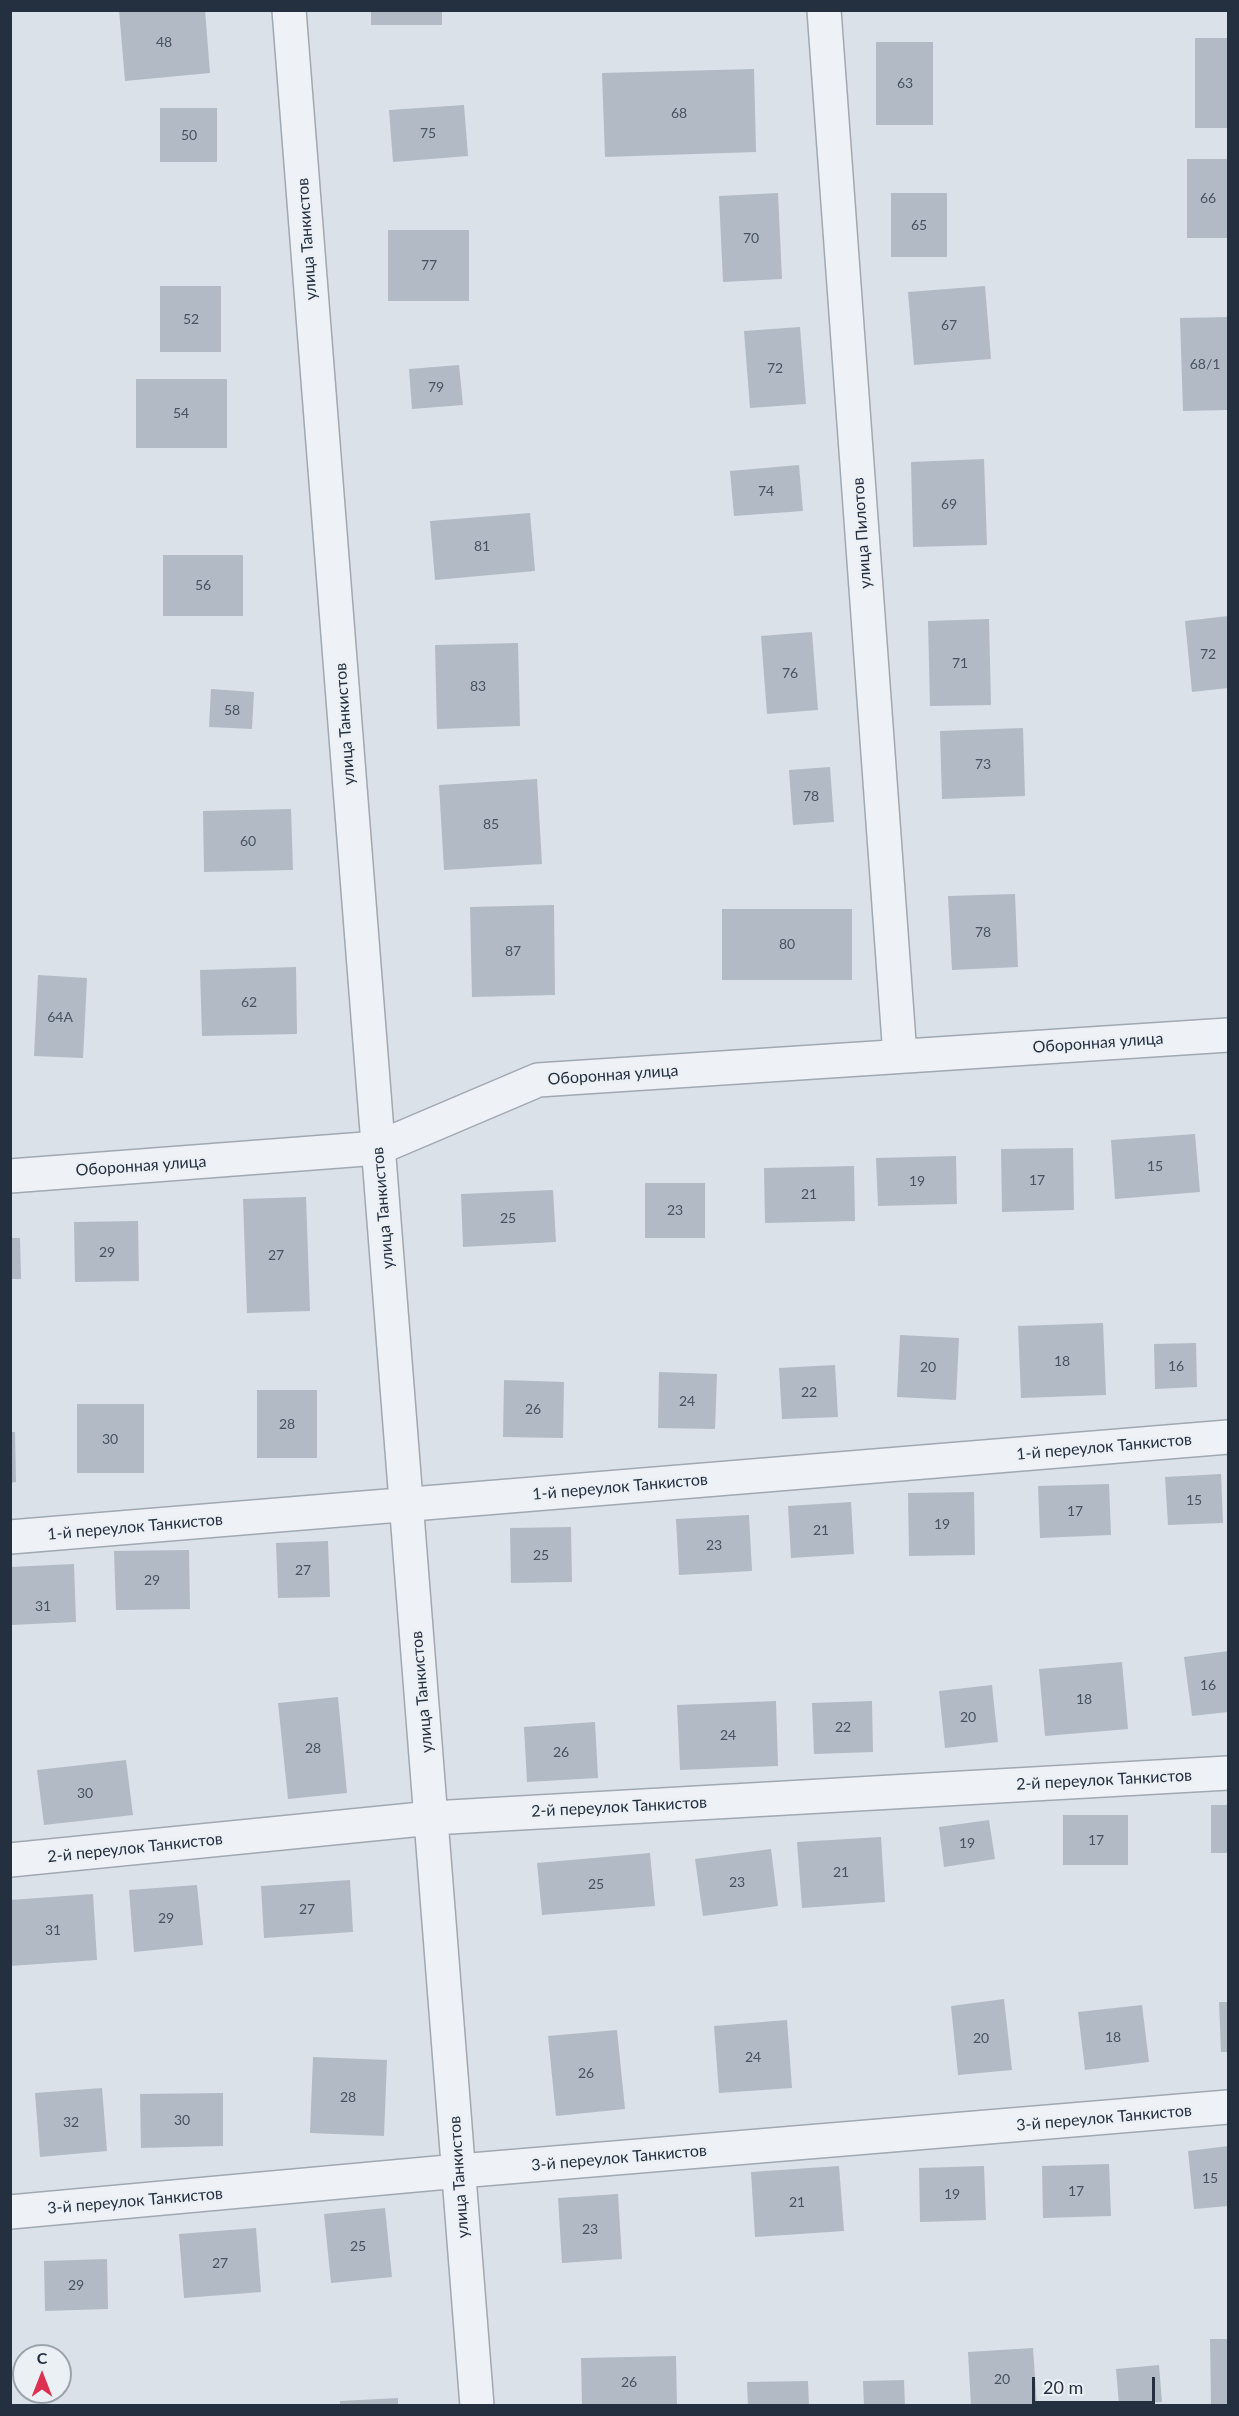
<!DOCTYPE html>
<html>
<head>
<meta charset="utf-8">
<style>
	body { margin:0 }
	#map { position:relative; width:1239px; height:2416px; overflow:hidden; background:#dbe1e8; font-family:Lato,sans-serif }
	canvas { display:block }
	.frame { position:absolute; inset:0; border:12px solid #242f3f; pointer-events:none }
	.north { position:absolute; left:12px; top:2344px; width:60px; height:60px; box-sizing:border-box; background:#ebf0f5; border:2px solid #9ba3ac; border-radius:50%; rotate:0deg; font-size:16px; font-weight:700; line-height:24px; text-align:center; color:#242f3f }
	.north::after { content:''; display:block; margin:auto; width:21px; height:27px; background:#dd3151; clip-path:polygon(50% 0,100% 100%,50% 72%,0 100%) }
	.scale { position:absolute; left:1032px; top:2377px; width:123px; height:27px; box-sizing:border-box; border:3px solid #242f3f; border-top:0; padding-left:8px; font-size:18px; line-height:21px; white-space:nowrap; color:#242f3f; -webkit-text-stroke:4px #ebf0f5; paint-order:stroke }
</style>
</head>
<body>
<div id="map">
<canvas width="1239" height="2416"></canvas>
<div class="frame"></div>
<div class="north">С</div>
<div class="scale">20 m</div>
</div>
<script>
const g = document.querySelector('canvas').getContext('2d');
g.lineJoin = 'round';
function fillPath(path, color) {
  g.fillStyle = color;
  g.fill(path, 'evenodd');
}
function toPath(rows) {
  const path = new Path2D();
  for (const r of rows) {
    path.moveTo(r[0], r[1]);
    for (let i = 2; i < r.length; i += 2) path.lineTo(r[i], r[i + 1]);
  }
  return path;
}
function stroke(path, color, width, dash) {
  g.strokeStyle = color;
  g.lineWidth = width;
  g.lineCap = dash ? 'butt' : 'round';
  g.setLineDash(dash || []);
  g.stroke(path);
}
function write(font, color, halo, rows, align = 'center') {
  g.font = font + ' Lato,sans-serif';
  g.lineWidth = 4.5;
  g.setLineDash([]);
  g.textBaseline = 'middle';
  g.strokeStyle = halo;
  g.fillStyle = color;
  for (const [text, x, y, turn = 0] of rows) {
    g.save();
    g.translate(x, y);
    g.rotate((+turn || 0) * Math.PI / 180);
    g.textAlign = isNaN(turn) ? turn : align;
    if (halo) g.strokeText(text, 0, 0);
    g.fillText(text, 0, 0);
    g.restore();
  }
}
fillPath(toPath([
	[119,10,205,10,210,73,125,81],
	[371,10,442,10,442,25,371,25],
	[1195,38,1228,38,1228,128,1195,128],
	[876,42,933,42,933,125,876,125],
	[754,69,756,152,605,157,602,73],
	[464,105,468,156,393,162,389,110],
	[160,108,217,108,217,162,160,162],
	[1187,159,1228,159,1228,238,1187,238],
	[778,193,782,279,723,282,719,196],
	[891,193,947,193,947,257,891,257],
	[388,230,469,230,469,301,388,301],
	[160,286,221,286,221,352,160,352],
	[985,286,991,359,914,365,908,292],
	[1228,317,1228,410,1183,411,1180,318],
	[800,327,806,404,750,408,744,331],
	[459,365,463,405,412,409,409,369],
	[136,379,227,379,227,448,136,448],
	[984,459,987,545,913,547,911,462],
	[799,465,803,511,734,516,730,471],
	[530,513,535,571,435,580,430,521],
	[163,555,243,555,243,616,163,616],
	[1228,616,1228,688,1192,692,1185,621],
	[989,619,991,705,930,706,928,621],
	[812,632,818,710,767,714,761,636],
	[518,643,520,726,437,729,435,645],
	[211,689,254,692,252,729,209,727],
	[1023,728,1025,796,942,799,940,731],
	[830,767,834,822,793,825,789,770],
	[537,779,542,864,444,870,439,785],
	[291,809,293,870,204,872,203,811],
	[1015,894,1018,967,952,970,948,896],
	[554,905,555,995,472,997,470,907],
	[722,909,852,909,852,980,722,980],
	[296,967,297,1034,202,1036,200,970],
	[38,975,87,978,83,1058,34,1056],
	[1195,1134,1200,1192,1115,1199,1111,1140],
	[1073,1148,1074,1210,1002,1212,1001,1149],
	[956,1156,957,1204,878,1206,876,1158],
	[854,1166,855,1221,765,1223,764,1168],
	[645,1183,705,1183,705,1238,645,1238],
	[553,1190,556,1242,463,1247,461,1194],
	[306,1197,310,1311,247,1313,243,1199],
	[138,1221,139,1281,75,1282,74,1222],
	[10,1238,20,1238,21,1279,10,1279],
	[1103,1323,1106,1395,1021,1398,1018,1326],
	[900,1335,959,1338,956,1400,897,1397],
	[1196,1343,1197,1387,1155,1389,1154,1344],
	[835,1365,838,1417,782,1419,779,1368],
	[659,1372,717,1374,715,1429,658,1428],
	[504,1380,564,1382,563,1438,503,1437],
	[257,1390,317,1390,317,1458,257,1458],
	[77,1404,144,1404,144,1473,77,1473],
	[10,1432,15,1432,16,1482,10,1483],
	[1221,1474,1223,1523,1168,1525,1165,1477],
	[1109,1484,1111,1535,1040,1538,1038,1486],
	[974,1492,975,1555,909,1556,908,1493],
	[851,1502,854,1554,791,1558,788,1506],
	[749,1515,752,1571,679,1575,676,1519],
	[571,1527,572,1582,511,1583,510,1528],
	[328,1541,330,1597,278,1598,276,1543],
	[189,1550,190,1609,116,1610,114,1551],
	[74,1564,76,1622,12,1625,10,1567],
	[1228,1651,1228,1712,1192,1716,1184,1657],
	[1122,1662,1128,1729,1045,1736,1039,1669],
	[992,1685,998,1742,945,1748,939,1691],
	[338,1697,347,1793,288,1799,278,1703],
	[776,1701,778,1766,680,1770,677,1705],
	[872,1701,873,1752,814,1754,812,1703],
	[595,1722,598,1778,527,1782,524,1727],
	[126,1760,133,1815,44,1825,37,1770],
	[1211,1805,1228,1805,1228,1853,1211,1853],
	[1063,1815,1128,1815,1128,1865,1063,1865],
	[989,1820,995,1859,944,1867,939,1827],
	[881,1837,885,1902,802,1908,797,1842],
	[771,1849,778,1906,703,1916,695,1859],
	[650,1853,655,1906,542,1915,537,1863],
	[350,1880,353,1932,264,1938,261,1886],
	[197,1885,203,1945,134,1952,129,1890],
	[93,1894,97,1960,10,1966,10,1900],
	[1004,1999,1012,2070,958,2075,951,2006],
	[1219,2002,1228,2002,1228,2052,1221,2052],
	[1142,2005,1149,2062,1085,2070,1078,2012],
	[787,2020,792,2088,719,2093,714,2026],
	[617,2030,625,2109,556,2116,548,2036],
	[313,2057,387,2060,384,2136,310,2133],
	[102,2088,107,2151,40,2157,35,2093],
	[223,2093,223,2146,141,2148,140,2094],
	[1228,2146,1228,2206,1194,2209,1188,2151],
	[1109,2164,1111,2216,1043,2218,1042,2166],
	[839,2166,844,2231,755,2237,751,2172],
	[984,2166,986,2220,920,2222,919,2168],
	[618,2194,622,2259,562,2263,558,2198],
	[385,2208,392,2277,331,2283,324,2214],
	[256,2228,261,2292,184,2298,179,2234],
	[107,2259,108,2309,45,2311,44,2261],
	[1210,2339,1228,2339,1228,2406,1211,2406],
	[1033,2348,1037,2406,971,2406,968,2352],
	[676,2356,677,2406,582,2406,581,2358],
	[1159,2365,1162,2402,1119,2405,1116,2369],
	[904,2380,905,2406,864,2406,863,2381],
	[808,2381,809,2406,748,2406,747,2382],
	[398,2398,398,2406,340,2406,340,2401]
]), '#b2bac5');
const minor = toPath([
	[289,10,477,2406],
	[824,10,900,1056],
	[10,1176,378,1148,538,1080,1228,1035],
	[10,1537,1228,1437],
	[10,1860,432,1818,1228,1773],
	[10,2212,459,2171,1228,2107]
]);
stroke(minor, '#a0a8b2', 36);
stroke(minor, '#eef1f6', 33);
write('14px', '#485260', null, [
	["48",164,42],
	["63",905,83],
	["68",679,113],
	["75",428,133],
	["50",189,135],
	["66",1208,198],
	["65",919,225],
	["70",751,238],
	["77",429,265],
	["52",191,319],
	["67",949,325],
	["68/1",1205,364],
	["72",775,368],
	["79",436,387],
	["54",181,413],
	["74",766,491],
	["69",949,504],
	["81",482,546],
	["56",203,585],
	["72",1208,654],
	["71",960,663],
	["76",790,673],
	["83",478,686],
	["58",232,710],
	["73",983,764],
	["78",811,796],
	["85",491,824],
	["60",248,841],
	["78",983,932],
	["80",787,944],
	["87",513,951],
	["62",249,1002],
	["64А",60,1017],
	["15",1155,1166],
	["17",1037,1180],
	["19",917,1181],
	["21",809,1194],
	["23",675,1210],
	["25",508,1218],
	["29",107,1252],
	["27",276,1255],
	["18",1062,1361],
	["16",1176,1366],
	["20",928,1367],
	["22",809,1392],
	["24",687,1401],
	["26",533,1409],
	["28",287,1424],
	["30",110,1439],
	["15",1194,1500],
	["17",1075,1511],
	["19",942,1524],
	["21",821,1530],
	["23",714,1545],
	["25",541,1555],
	["27",303,1570],
	["29",152,1580],
	["31",43,1606],
	["16",1208,1685],
	["18",1084,1699],
	["20",968,1717],
	["22",843,1727],
	["24",728,1735],
	["28",313,1748],
	["26",561,1752],
	["30",85,1793],
	["17",1096,1840],
	["19",967,1843],
	["21",841,1872],
	["23",737,1882],
	["25",596,1884],
	["27",307,1909],
	["29",166,1918],
	["31",53,1930],
	["18",1113,2037],
	["20",981,2038],
	["24",753,2057],
	["26",586,2073],
	["28",348,2097],
	["30",182,2120],
	["32",71,2122],
	["15",1210,2178],
	["17",1076,2191],
	["19",952,2194],
	["21",797,2202],
	["23",590,2229],
	["25",358,2246],
	["27",220,2263],
	["29",76,2285],
	["20",1002,2379],
	["26",629,2382]
]);
write('16px', '#242f3f', '#ebf0f5', [
	["улица Танкистов",307,239,-94],
	["улица Пилотов",862,533,-94],
	["улица Танкистов",345,724,-94],
	["Оборонная улица",1098,1043,-4],
	["Оборонная улица",613,1075,-4],
	["Оборонная улица",141,1166,-4],
	["улица Танкистов",383,1208,-95],
	["1-й переулок Танкистов",1104,1447,-5],
	["1-й переулок Танкистов",620,1487,-5],
	["1-й переулок Танкистов",135,1527,-5],
	["улица Танкистов",422,1692,-95],
	["2-й переулок Танкистов",1104,1780,-3],
	["2-й переулок Танкистов",619,1807,-3],
	["2-й переулок Танкистов",135,1848,-6],
	["3-й переулок Танкистов",1104,2118,-5],
	["3-й переулок Танкистов",619,2158,-5],
	["улица Танкистов",459,2177,-94],
	["3-й переулок Танкистов",135,2201,-5]
]);
</script>
</body>
</html>
